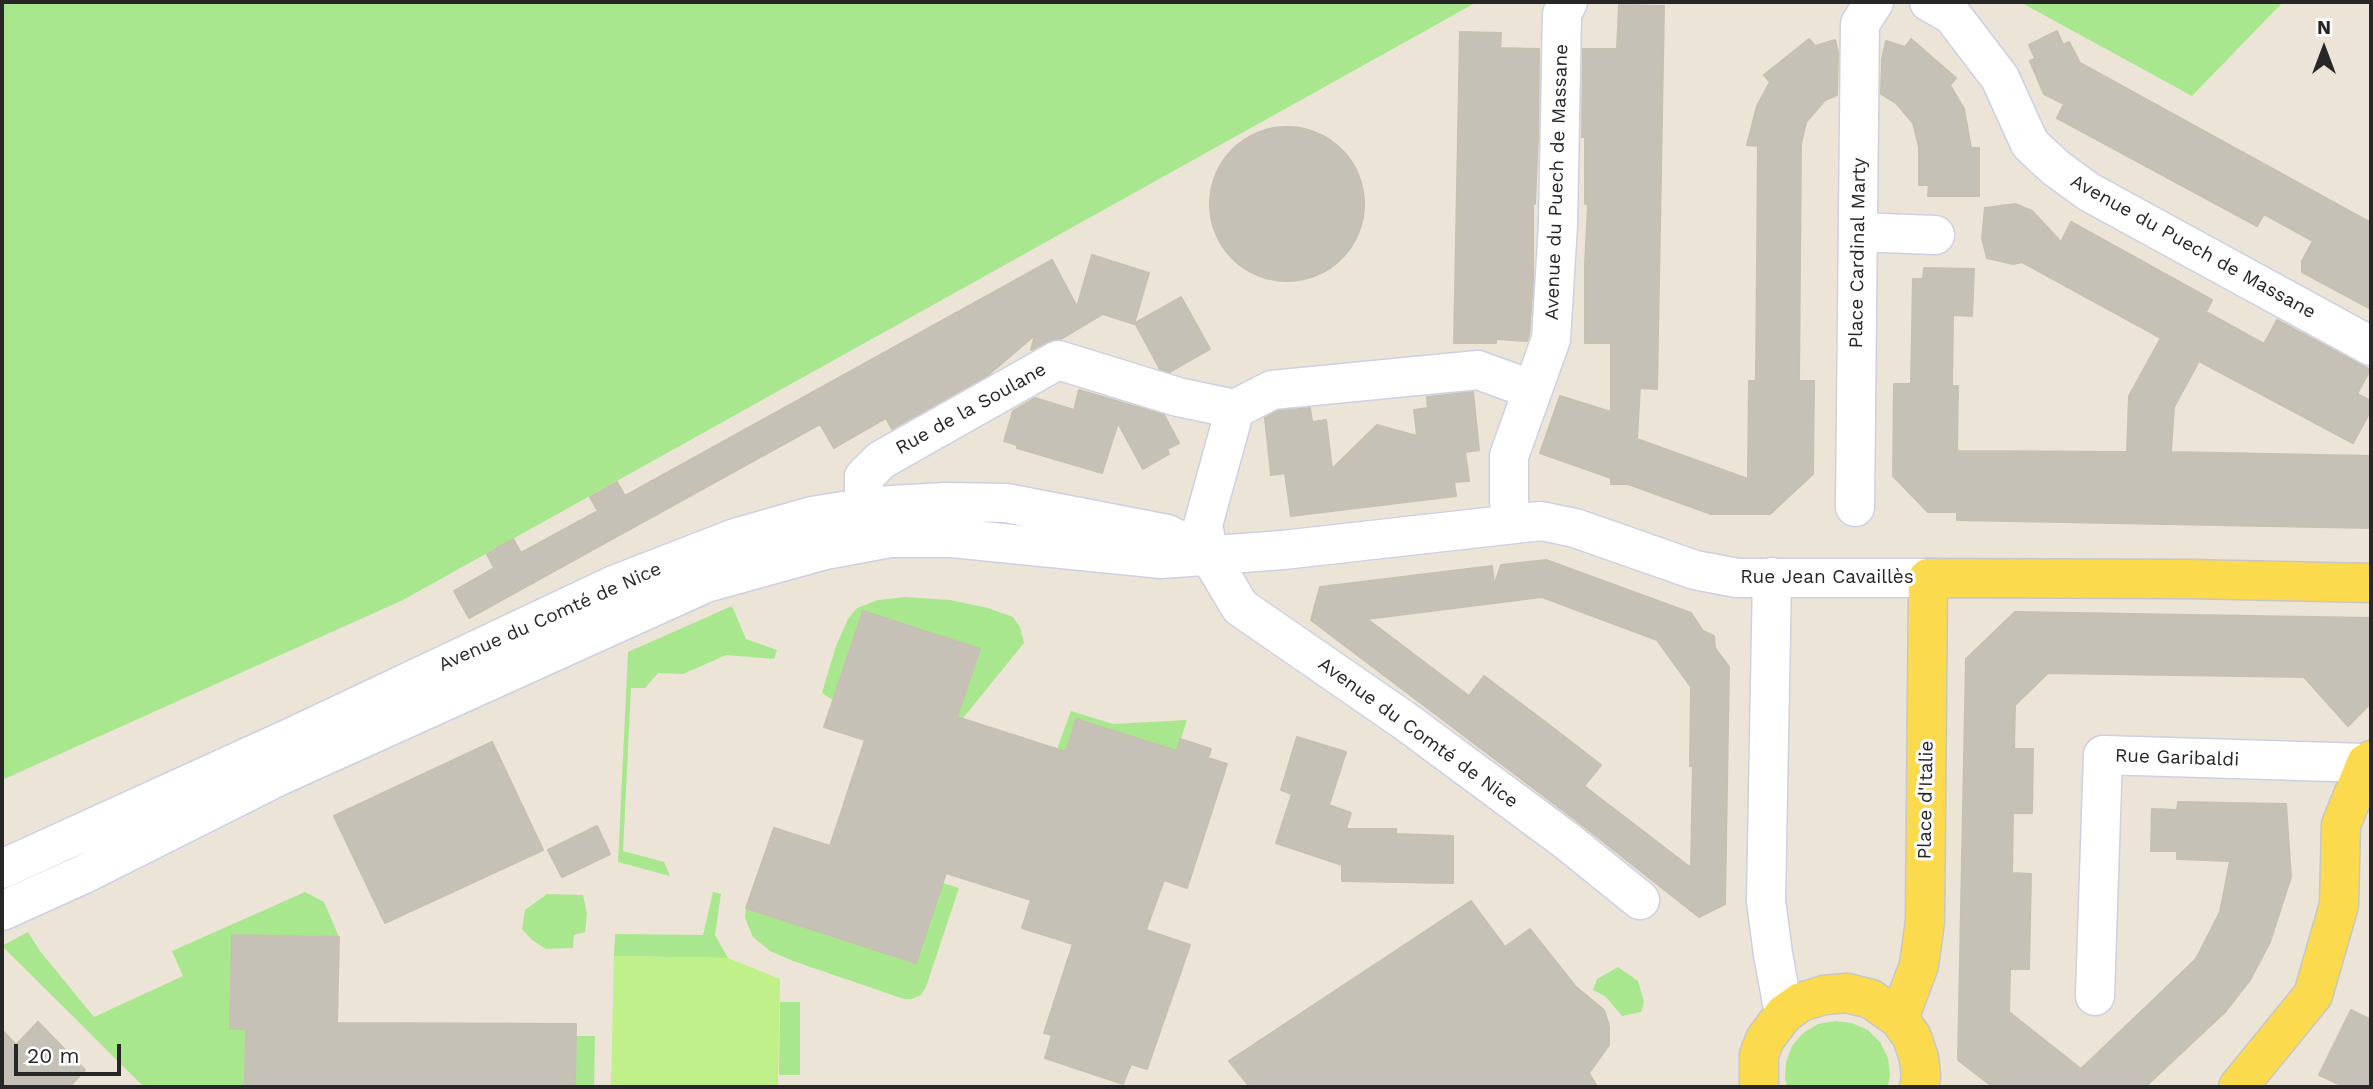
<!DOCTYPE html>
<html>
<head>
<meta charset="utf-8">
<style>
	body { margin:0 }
	#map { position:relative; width:2373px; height:1089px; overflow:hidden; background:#ece4d7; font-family:"Work Sans",sans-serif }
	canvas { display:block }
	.frame { position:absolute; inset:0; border:4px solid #272727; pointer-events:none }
	.north { position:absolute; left:2289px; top:14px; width:70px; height:70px; -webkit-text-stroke:5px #fff; paint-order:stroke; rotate:0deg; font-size:19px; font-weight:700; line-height:28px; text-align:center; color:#272727 }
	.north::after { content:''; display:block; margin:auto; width:24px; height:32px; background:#272727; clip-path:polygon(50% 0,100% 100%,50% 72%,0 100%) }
	.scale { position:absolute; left:14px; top:1044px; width:107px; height:32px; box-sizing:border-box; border:4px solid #272727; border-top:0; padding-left:9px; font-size:21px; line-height:24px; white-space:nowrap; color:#272727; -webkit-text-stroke:5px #fff; paint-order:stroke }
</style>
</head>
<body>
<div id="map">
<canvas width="2373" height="1089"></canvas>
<div class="frame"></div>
<div class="north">N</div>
<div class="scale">20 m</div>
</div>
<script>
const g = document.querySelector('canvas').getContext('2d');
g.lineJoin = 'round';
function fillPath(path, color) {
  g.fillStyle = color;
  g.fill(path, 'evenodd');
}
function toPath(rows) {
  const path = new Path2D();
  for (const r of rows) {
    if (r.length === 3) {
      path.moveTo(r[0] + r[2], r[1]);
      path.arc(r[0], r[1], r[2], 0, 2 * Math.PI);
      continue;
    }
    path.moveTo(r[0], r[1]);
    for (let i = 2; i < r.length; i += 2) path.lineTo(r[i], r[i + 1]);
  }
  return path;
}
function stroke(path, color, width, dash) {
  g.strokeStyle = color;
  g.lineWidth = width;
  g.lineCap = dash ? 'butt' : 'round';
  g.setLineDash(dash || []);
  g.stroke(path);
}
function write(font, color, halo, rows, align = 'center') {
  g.font = font + ' "Work Sans",sans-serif';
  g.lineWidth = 6;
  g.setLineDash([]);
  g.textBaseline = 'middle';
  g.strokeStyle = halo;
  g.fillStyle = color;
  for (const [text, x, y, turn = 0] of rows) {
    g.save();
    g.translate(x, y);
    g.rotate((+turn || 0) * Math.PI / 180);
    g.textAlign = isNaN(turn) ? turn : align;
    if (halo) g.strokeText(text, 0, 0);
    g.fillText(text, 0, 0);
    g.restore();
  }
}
fillPath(toPath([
	[2,2,1477,2,403,600,2,780],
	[2020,2,2283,2,2192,96],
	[905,597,950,600,988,608,1013,617,1020,627,1024,643,963,718,957,717,980,649,863,611,833,700,822,693,836,646,848,619,857,608,878,600],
	[732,606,746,639,777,650,774,659,726,655,683,674,658,673,645,688,631,688,623,851,664,862,670,876,618,862,628,652],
	[1071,711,1113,724,1187,720,1177,751,1077,719,1066,752,1057,749],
	[943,883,959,888,926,987,921,995,912,999,904,999,793,961,770,951,753,937,745,918,746,908,916,962],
	[305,892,324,902,339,937,230,1029,246,1029,245,1087,144,1087,2,946,28,932,40,951,94,1017,183,976,172,951],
	[713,892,721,894,715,935,728,958,614,956,615,934,703,935],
	[547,894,583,895,587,914,585,932,574,935,573,948,546,949,532,940,522,929,525,910],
	[1618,967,1638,981,1644,1002,1641,1012,1622,1016,1605,996,1593,990,1597,979],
	[780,1002,800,1002,800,1075,779,1075],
	[1835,1021,1852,1023,1868,1030,1880,1042,1888,1058,1890,1075,1888,1087,1787,1087,1785,1079,1786,1062,1792,1046,1803,1033,1818,1024],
	[576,1036,595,1036,594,1086,611,1087,575,1087]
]), '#a9e78e');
fillPath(toPath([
	[614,956,728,958,780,979,778,1087,611,1087]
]), '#c0f089');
const building = toPath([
	[1619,5,1664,6,1657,389,1640,388,1637,439,1748,479,1749,381,1756,381,1758,146,1747,145,1757,106,1770,82,1764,75,1809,39,1815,46,1835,40,1838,52,1837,95,1825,100,1806,122,1801,144,1799,381,1814,381,1813,474,1770,514,1711,514,1628,484,1611,484,1611,478,1540,453,1560,396,1611,412,1611,343,1585,343,1585,265,1588,204,1585,204,1585,137,1582,137,1583,49,1617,49,1619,5],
	[2057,31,2063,45,2069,42,2080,63,2371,223,2371,309,2302,272,2302,261,2313,241,2264,214,2257,226,2057,118,2064,104,2044,94,2030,61,2035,58,2029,45,2057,31],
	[1460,32,1501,33,1500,48,1539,49,1538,136,1535,204,1533,204,1533,282,1529,335,1527,341,1496,339,1496,343,1454,343,1460,32],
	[1911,39,1956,78,1950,85,1964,109,1971,148,1979,148,1979,196,1928,196,1929,185,1919,185,1919,147,1913,123,1896,103,1881,94,1882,59,1886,41,1905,47,1911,39],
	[1287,204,77],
	[2015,204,2032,211,2061,242,2071,222,2212,300,2206,312,2264,344,2277,320,2370,370,2357,394,2371,401,2371,410,2353,443,2199,361,2174,407,2171,452,2371,456,2371,528,1957,520,1957,512,1928,512,1893,476,1894,384,1911,384,1913,279,1923,279,1924,268,1974,269,1972,316,1953,315,1952,386,1958,386,1957,451,2127,452,2129,396,2161,338,2022,262,2013,264,1987,258,1982,238,1985,208,2015,204],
	[1092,255,1149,273,1134,324,1103,314,1061,339,1048,341,1031,350,1035,335,988,375,892,429,886,418,834,448,820,424,469,618,454,591,494,568,487,554,513,539,521,553,598,511,590,497,617,482,625,496,1052,260,1077,307,1092,255],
	[1181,297,1210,349,1170,372,1160,369,1135,323,1181,297],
	[1079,390,1164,415,1179,443,1167,449,1169,454,1143,469,1118,423,1102,473,1017,448,1017,445,1004,441,1013,411,1035,398,1074,410,1079,390],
	[1473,392,1479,450,1465,452,1469,481,1454,482,1456,496,1291,516,1285,473,1271,475,1265,418,1278,411,1310,408,1312,422,1326,420,1332,469,1377,425,1417,436,1414,410,1428,408,1427,397,1473,392],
	[1546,560,1691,613,1703,631,1714,636,1715,648,1729,667,1725,904,1699,917,1581,824,1311,620,1320,587,1492,566,1494,585,1501,565,1546,560],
	[1542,597,1657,640,1691,687,1690,766,1693,766,1691,868,1584,786,1601,765,1548,724,1484,676,1469,696,1367,619,1542,597],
	[863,611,980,649,957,717,1066,752,1076,719,1177,751,1180,739,1211,749,1208,758,1227,764,1187,888,1164,880,1146,930,1190,945,1147,1069,1131,1064,1123,1084,1045,1058,1052,1035,1044,1033,1073,944,1022,928,1031,900,946,873,916,963,746,908,774,828,830,846,865,740,824,727,863,611],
	[2015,612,2371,618,2371,694,2368,693,2368,706,2348,726,2304,677,2048,673,2015,705,2014,749,2033,749,2032,813,2013,813,2012,873,2031,874,2029,969,2010,969,2009,1012,2081,1069,2196,959,2220,912,2230,861,2177,859,2177,851,2151,851,2152,809,2177,810,2178,802,2286,804,2291,877,2270,942,2250,980,2226,1011,2145,1087,1993,1087,1958,1060,1966,659,2015,612],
	[1297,737,1346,752,1329,805,1351,813,1346,829,1396,829,1396,834,1453,836,1453,883,1342,881,1342,865,1276,843,1292,794,1281,790,1297,737],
	[492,742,543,850,385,923,334,816,492,742],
	[597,826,610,854,562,877,548,850,597,826],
	[1471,901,1505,947,1530,929,1576,987,1604,1010,1609,1026,1609,1045,1589,1073,1597,1087,1250,1087,1229,1061,1471,901],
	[232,935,339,937,337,1023,576,1024,575,1087,245,1087,246,1029,230,1029,232,935],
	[2351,1010,2371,1020,2371,1087,2345,1087,2319,1075,2351,1010],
	[38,1022,85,1070,69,1087,2,1087,2,1030,16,1045,38,1022]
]);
fillPath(building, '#c6c1b7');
stroke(building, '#c7c0b1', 2);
const minor = toPath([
	[1929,2,1952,15,2000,78,2030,144,2056,168,2089,192,2371,346],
	[1858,232,1935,235],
	[1855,507,1860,24,1874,2],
	[864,508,864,477,881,460,1058,360,1178,397,1235,409,1272,390,1478,370,1533,390],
	[1512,524,1509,501,1509,456,1551,339,1558,225,1562,14,1568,2],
	[1209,555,1203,525,1235,409],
	[1772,577,1766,901,1773,954,1784,1014],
	[2,869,290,738,614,585,735,538,812,516,875,506,946,502,1006,503,1167,534,1209,555,1240,607,1405,721,1567,841,1640,900],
	[2,911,84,874,277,777,706,583,825,550,890,538,952,538,1162,559,1283,550,1541,521,1575,528,1695,570,1737,578,1928,578],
	[2095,996,2103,755,2366,763]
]);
const major = toPath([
	[1899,1019,1919,965,1925,921,1928,578,2189,579,2371,583],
	[1759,1087,1759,1055,1765,1039,1784,1014,1801,1002,1824,995,1847,993,1871,999,1899,1019,1912,1037,1919,1058,1921,1077,1919,1087],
	[2238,1087,2313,995,2339,905,2341,825,2366,763,2371,760]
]);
stroke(minor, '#cdd0e2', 41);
stroke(major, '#c7c7c7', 41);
stroke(minor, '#fff', 38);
stroke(major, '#fbda4d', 38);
write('19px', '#272727', '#fff', [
	["Avenue du Puech de Massane",1557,182,-88],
	["Avenue du Puech de Massane",2193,247,29],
	["Place Cardinal Marty",1858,253,-89],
	["Rue de la Soulane",971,409,-29],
	["Rue Jean Cavaillès",1827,577],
	["Avenue du Comté de Nice",550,617,-24],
	["Avenue du Comté de Nice",1418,733,36],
	["Rue Garibaldi",2177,758,2],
	["Place d'Italie",1926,800,-89]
]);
</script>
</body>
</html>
